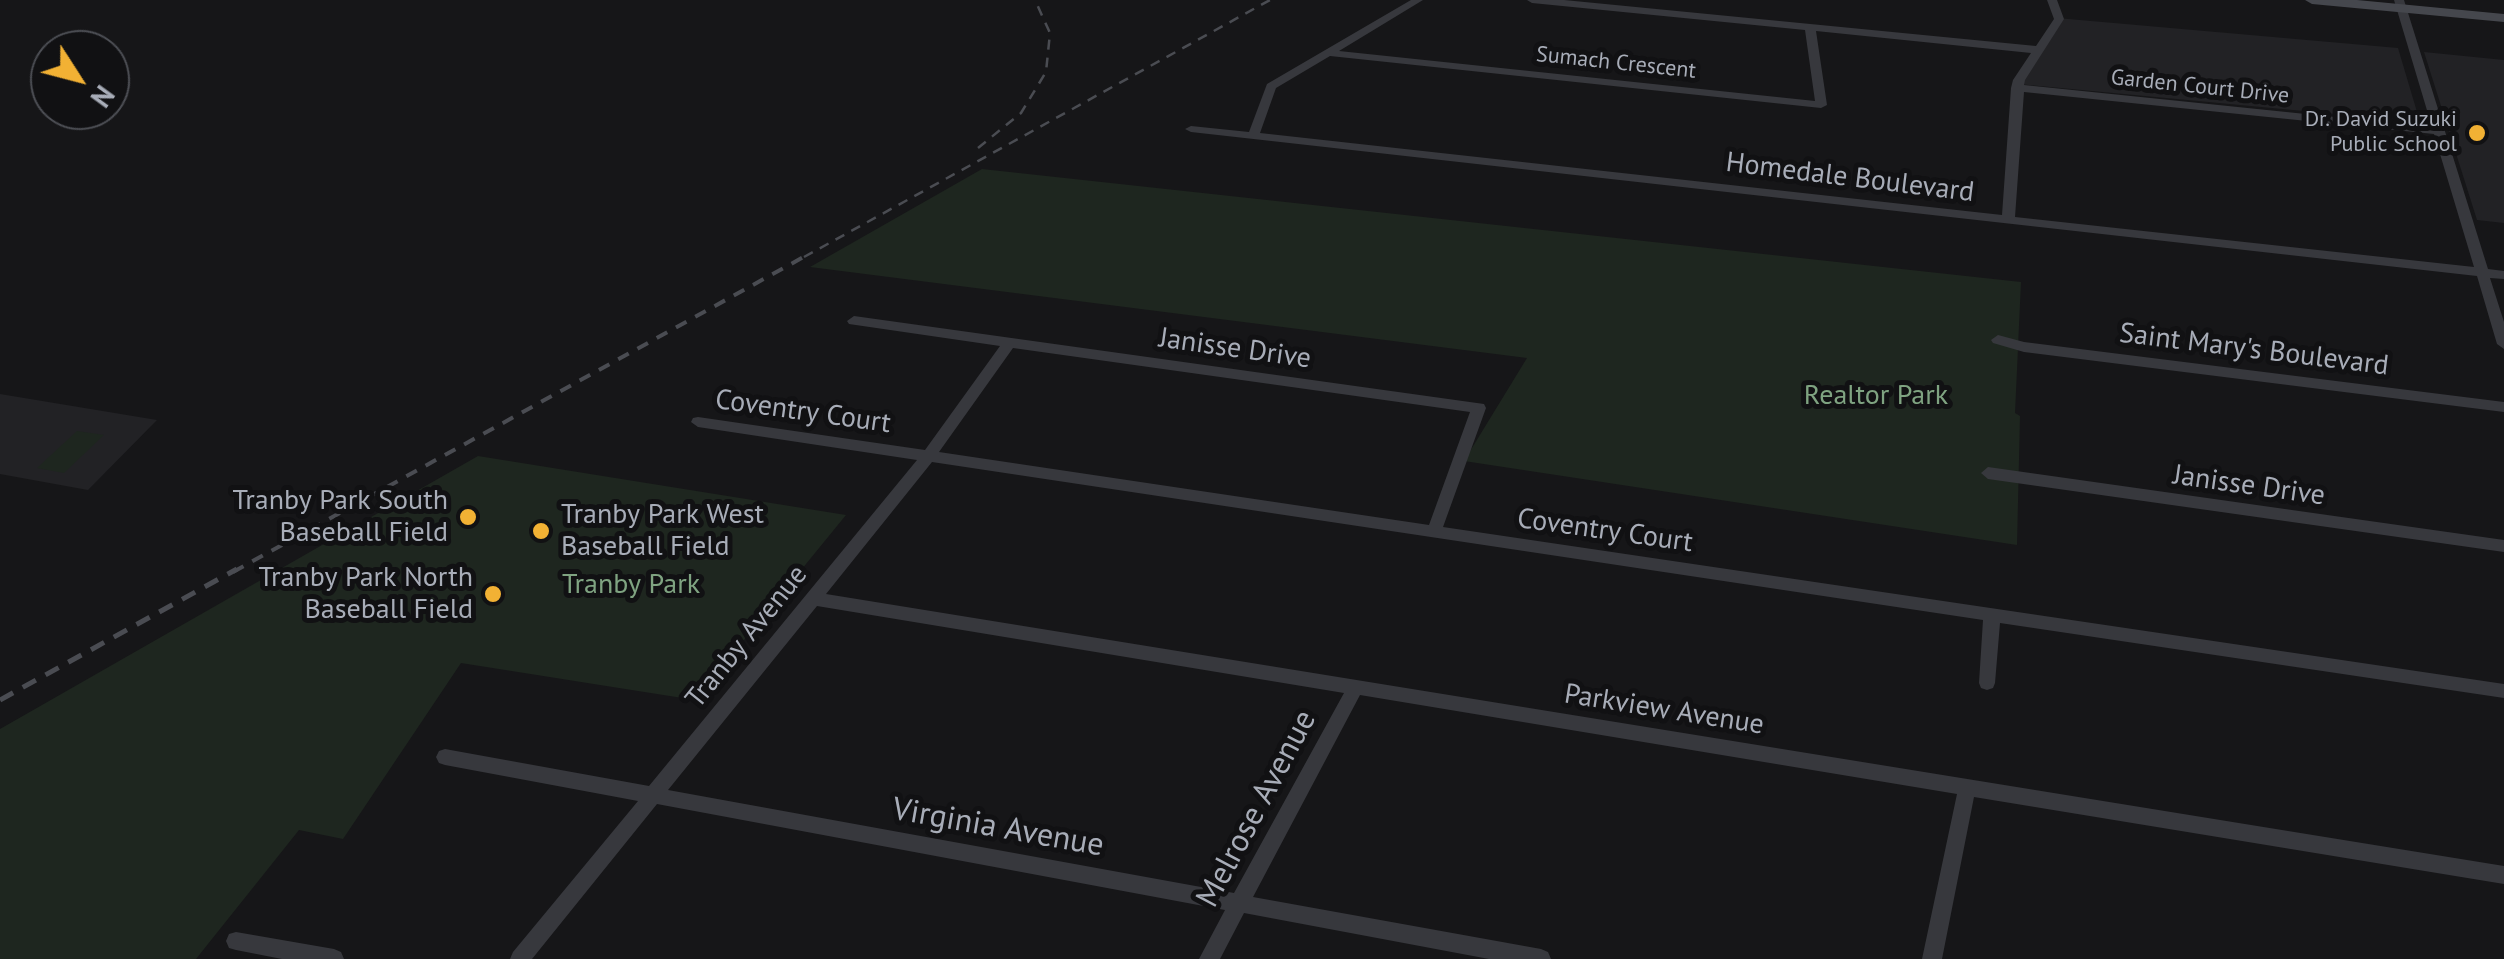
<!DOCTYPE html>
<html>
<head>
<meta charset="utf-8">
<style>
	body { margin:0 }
	#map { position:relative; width:2504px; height:959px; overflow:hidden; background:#161618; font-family:"PT Sans",sans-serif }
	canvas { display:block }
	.north { position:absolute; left:30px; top:30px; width:100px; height:100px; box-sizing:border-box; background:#111113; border:2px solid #4d4f55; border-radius:50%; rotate:126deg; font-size:28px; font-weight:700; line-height:40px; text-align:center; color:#a8adb8 }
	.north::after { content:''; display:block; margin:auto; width:35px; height:45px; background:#f2b134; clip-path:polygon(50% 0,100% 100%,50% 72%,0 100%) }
</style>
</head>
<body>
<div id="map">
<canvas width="2504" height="959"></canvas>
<div class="north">N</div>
</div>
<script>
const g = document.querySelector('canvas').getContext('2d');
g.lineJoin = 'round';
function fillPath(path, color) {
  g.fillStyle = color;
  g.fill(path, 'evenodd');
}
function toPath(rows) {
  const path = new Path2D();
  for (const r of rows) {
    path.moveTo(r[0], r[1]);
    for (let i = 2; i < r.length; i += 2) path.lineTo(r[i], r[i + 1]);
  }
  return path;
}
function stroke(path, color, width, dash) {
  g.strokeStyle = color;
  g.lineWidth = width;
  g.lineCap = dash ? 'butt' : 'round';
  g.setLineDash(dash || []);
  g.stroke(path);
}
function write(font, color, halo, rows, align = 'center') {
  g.font = font + ' "PT Sans",sans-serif';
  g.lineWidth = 10;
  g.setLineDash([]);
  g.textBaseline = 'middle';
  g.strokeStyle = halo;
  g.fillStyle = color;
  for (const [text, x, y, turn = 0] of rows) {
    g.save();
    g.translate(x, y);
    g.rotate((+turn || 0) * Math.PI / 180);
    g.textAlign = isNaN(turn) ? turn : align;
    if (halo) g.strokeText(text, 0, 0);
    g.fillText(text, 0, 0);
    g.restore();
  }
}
fillPath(toPath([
	[2057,18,2398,48,2420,122,2018,84],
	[2424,52,2504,60,2504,223,2477,220],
	[0,394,157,420,88,490,0,474]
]), '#222225');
fillPath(toPath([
	[982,169,2021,282,2015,413,2020,416,2017,545,1464,461,1527,358,810,267],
	[77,431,104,435,64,473,37,468],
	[478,456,846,515,695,700,461,663,343,839,299,830,196,959,0,959,0,729]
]), '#1e261f');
fillPath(toPath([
	[1411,0,1423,0,1339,51,1815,101,1805,30,1532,3,1527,0,1564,0,2036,46,2054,19,2047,0,2057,0,2064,19,2025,80,2024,85,2432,127,2394,0,2404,0,2488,269,2504,271,2504,279,2490,278,2504,322,2504,349,2497,344,2477,276,1191,132,1185,129,1191,126,1249,132,1267,84,1411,0],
	[1816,31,2031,53,2013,80,2011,88,2002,215,1260,133,1276,88,1330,56,1821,108,1827,105,1816,31],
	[2024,92,2434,134,2474,267,2015,217,2024,92],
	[854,316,1484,404,1486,408,1443,527,2504,684,2504,698,2000,623,1995,683,1993,688,1987,690,1981,688,1979,683,1983,620,932,462,826,594,2504,866,2504,884,1974,797,1942,959,1922,959,1957,794,1360,695,1253,897,1541,949,1548,952,1551,959,1489,959,1244,913,1220,959,1199,959,1225,910,657,804,532,959,510,959,513,952,638,801,445,765,439,763,436,757,439,751,445,749,649,786,917,460,698,427,691,422,693,418,698,417,925,450,1000,346,849,324,847,321,854,316],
	[1013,348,1470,412,1429,525,939,452,1013,348],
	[817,606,1344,693,1234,893,668,790,817,606],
	[1998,335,2024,342,2504,402,2504,412,2024,352,1993,343,1991,340,1998,335],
	[1988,467,2504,540,2504,552,1988,479,1981,473,1988,467],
	[236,932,334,949,341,952,344,959,282,959,236,950,229,948,226,941,229,934,236,932]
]), '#37383d');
fillPath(toPath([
	[2305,0,2357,0,2504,14,2504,22,2312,4,2305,0]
]), '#45474d');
stroke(toPath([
	[978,148,1021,113,1046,72,1050,33,1035,0],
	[804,257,1270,0]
]), '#4a4c52', 2.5, [10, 8]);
stroke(toPath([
	[233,572,809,254]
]), '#4a4c52', 4, [12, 10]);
stroke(toPath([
	[0,700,237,569]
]), '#4a4c52', 5, [15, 11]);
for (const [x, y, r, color] of [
	[2477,133,10,"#f2b134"],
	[468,517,10,"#f2b134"],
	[541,531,10,"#f2b134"],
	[493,594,10,"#f2b134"]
]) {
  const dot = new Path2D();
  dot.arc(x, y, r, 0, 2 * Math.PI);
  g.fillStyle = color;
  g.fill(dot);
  stroke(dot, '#111113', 4);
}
write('22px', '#a8adb8', '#111113', [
	["Sumach Crescent",1616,63,6],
	["Garden Court Drive",2200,87,6]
]);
write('22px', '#a8adb8', '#111113', [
	["Dr. David Suzuki",2457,120],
	["Public School",2457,145]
], 'right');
write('28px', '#a8adb8', '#111113', [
	["Homedale Boulevard",1850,178,7],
	["Janisse Drive",1235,349,8],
	["Saint Mary's Boulevard",2254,350,7],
	["Coventry Court",803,412,8],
	["Janisse Drive",2249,486,8],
	["Coventry Court",1605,531,8],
	["Tranby Avenue",747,637,-51],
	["Parkview Avenue",1664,710,9]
]);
write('28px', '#7fa381', '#111113', [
	["Realtor Park",1876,396],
	["Tranby Park",631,585]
]);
write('28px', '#a8adb8', '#111113', [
	["Tranby Park South",448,501],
	["Baseball Field",448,533],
	["Tranby Park West",561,515,"left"],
	["Baseball Field",561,547,"left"],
	["Tranby Park North",473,578],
	["Baseball Field",473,610]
], 'right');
write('32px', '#a8adb8', '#111113', [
	["Melrose Avenue",1257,809,-62],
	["Virginia Avenue",998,828,10]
]);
</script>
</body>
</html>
